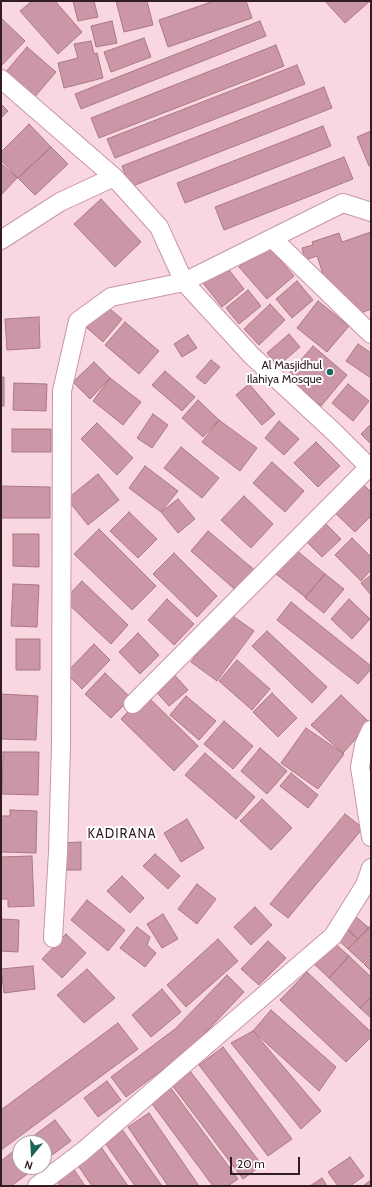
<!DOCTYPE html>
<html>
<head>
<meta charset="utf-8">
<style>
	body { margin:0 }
	#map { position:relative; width:372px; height:1187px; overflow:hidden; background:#f9d7e0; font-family:Cabin,sans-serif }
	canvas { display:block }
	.frame { position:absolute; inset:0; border:2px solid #311d22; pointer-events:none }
	.north { position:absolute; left:12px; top:1135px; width:40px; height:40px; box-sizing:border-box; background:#fff; border:1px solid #ada5a7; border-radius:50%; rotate:198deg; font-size:11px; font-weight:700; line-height:16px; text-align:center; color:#311d22 }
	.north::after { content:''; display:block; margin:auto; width:14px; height:18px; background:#1b6459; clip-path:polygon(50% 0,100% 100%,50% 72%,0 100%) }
	.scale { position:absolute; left:230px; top:1157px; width:70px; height:18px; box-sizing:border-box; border:2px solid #311d22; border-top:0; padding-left:5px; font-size:12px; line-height:14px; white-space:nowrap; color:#311d22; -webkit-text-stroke:3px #fff; paint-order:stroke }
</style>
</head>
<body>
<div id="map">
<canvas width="372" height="1187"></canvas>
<div class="frame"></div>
<div class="north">N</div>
<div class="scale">20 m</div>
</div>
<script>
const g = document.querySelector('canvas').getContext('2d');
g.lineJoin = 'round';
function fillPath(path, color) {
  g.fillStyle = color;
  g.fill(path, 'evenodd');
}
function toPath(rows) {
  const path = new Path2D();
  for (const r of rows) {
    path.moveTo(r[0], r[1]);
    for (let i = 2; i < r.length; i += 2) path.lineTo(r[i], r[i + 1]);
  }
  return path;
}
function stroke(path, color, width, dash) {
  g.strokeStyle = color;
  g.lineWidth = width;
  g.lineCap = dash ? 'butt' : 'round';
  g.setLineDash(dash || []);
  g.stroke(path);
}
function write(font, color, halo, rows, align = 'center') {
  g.font = font + ' Cabin,sans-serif';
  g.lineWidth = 4;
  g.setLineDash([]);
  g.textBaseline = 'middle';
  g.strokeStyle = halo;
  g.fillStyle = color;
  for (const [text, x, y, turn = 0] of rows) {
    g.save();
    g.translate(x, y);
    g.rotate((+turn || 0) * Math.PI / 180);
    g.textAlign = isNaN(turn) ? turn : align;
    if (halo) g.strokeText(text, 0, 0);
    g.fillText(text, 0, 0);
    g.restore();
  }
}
const building = toPath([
	[32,1,55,1,82,32,58,54,20,11,32,1],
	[73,1,94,1,98,17,78,21,73,1],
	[116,1,147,1,153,25,124,32,116,1],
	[214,1,246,1,252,18,168,47,159,20,214,1],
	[325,1,370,1,345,23,325,1],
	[1,18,25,41,1,66,1,18],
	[112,21,117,43,96,47,91,26,112,21],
	[260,21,266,36,81,109,75,94,260,21],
	[144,38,151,57,111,72,104,52,144,38],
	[91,41,94,54,97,53,103,78,64,88,58,63,78,58,74,44,91,41],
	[276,45,284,66,99,138,91,118,276,45],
	[27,47,56,72,33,99,4,74,27,47],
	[297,65,305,84,115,158,107,139,297,65],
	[324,87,332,108,130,187,122,166,324,87],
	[1,104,8,111,1,118,1,104],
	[29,124,51,147,18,178,1,160,1,152,29,124],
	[323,126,331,146,185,203,177,183,323,126],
	[371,131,371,166,369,166,357,137,371,131],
	[51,147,68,164,35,195,18,178,51,147],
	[344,157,353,179,224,230,215,207,344,157],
	[1,163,17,178,1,195,1,163],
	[101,199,141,242,115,267,74,224,101,199],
	[371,232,371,309,356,315,321,275,323,274,317,256,305,260,302,248,313,245,312,242,339,233,342,242,371,232],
	[266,244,294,276,267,299,239,267,266,244],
	[225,265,244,289,222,307,203,283,225,265],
	[297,281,313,300,292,318,276,299,297,281],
	[248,290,261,306,239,324,226,308,248,290],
	[318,301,349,326,327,352,297,328,318,301],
	[270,304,285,320,259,345,244,329,270,304],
	[105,305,122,319,103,342,86,327,105,305],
	[39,317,40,348,7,350,5,319,39,317],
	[125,322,159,351,139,374,105,345,125,322],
	[289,334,300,347,278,366,267,353,289,334],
	[188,335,197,348,182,357,174,344,188,335],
	[358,344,371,353,371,378,346,361,358,344],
	[313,346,347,375,321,406,287,376,313,346],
	[211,360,220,367,205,384,196,377,211,360],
	[94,362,110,378,90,399,73,382,94,362],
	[165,371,195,397,182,411,152,385,165,371],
	[1,377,4,377,4,406,1,406,1,377],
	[110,378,141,402,123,425,93,401,110,378],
	[14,383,47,384,46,411,13,410,14,383],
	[249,384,275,414,262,425,236,395,249,384],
	[348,384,369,401,353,421,332,403,348,384],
	[198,400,219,420,203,437,182,418,198,400],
	[153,414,168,425,152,448,137,438,153,414],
	[219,420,257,448,240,471,202,442,219,420],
	[279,421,299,439,284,455,265,438,279,421],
	[97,423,133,458,117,475,81,439,97,423],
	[371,424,371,444,361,434,371,424],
	[12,429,51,429,51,452,12,452,12,429],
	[316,442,340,466,318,487,294,463,316,442],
	[181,447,219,478,202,498,164,468,181,447],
	[272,462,304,491,285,512,253,483,272,462],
	[145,466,178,491,161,512,129,488,145,466],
	[98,474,119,500,88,525,67,499,98,474],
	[361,482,371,492,371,516,355,532,333,511,361,482],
	[1,486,50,487,50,518,1,518,1,486],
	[244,496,273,524,251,548,221,520,244,496],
	[178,499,195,519,178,533,161,512,178,499],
	[129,512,157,539,138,558,110,531,129,512],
	[324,522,341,539,322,557,305,540,324,522],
	[99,529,156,586,132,610,74,554,99,529],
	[208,531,257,572,239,593,191,551,208,531],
	[13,534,39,534,39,567,13,566,13,534],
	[352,538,371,557,371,570,361,581,335,555,352,538],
	[296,550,325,574,305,597,276,574,296,550],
	[174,553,217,596,197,617,153,574,174,553],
	[325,574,344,589,324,613,305,598,325,574],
	[371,575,371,595,361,583,371,575],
	[82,581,128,625,111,644,64,600,82,581],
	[13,584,39,585,37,627,11,626,13,584],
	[167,599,194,624,174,645,148,620,167,599],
	[349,599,370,619,352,639,331,619,349,599],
	[291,602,371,666,371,669,358,684,277,620,291,602],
	[227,612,254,631,217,681,191,662,227,612],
	[267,631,327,687,312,703,252,646,267,631],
	[138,633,159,655,140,674,119,652,138,633],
	[16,639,40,639,40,670,16,670,16,639],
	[94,644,110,660,82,689,66,673,94,644],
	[237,660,270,689,252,710,219,681,237,660],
	[169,669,188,690,169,706,151,686,169,669],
	[105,673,131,698,111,718,85,694,105,673],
	[272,693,297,718,278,737,253,712,272,693],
	[1,694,38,696,36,740,1,739,1,694],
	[145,694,198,746,174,771,121,719,145,694],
	[341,695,370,723,343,753,311,725,341,695],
	[186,696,216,721,199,740,170,715,186,696],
	[224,721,253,746,233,769,204,744,224,721],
	[306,728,344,754,318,789,281,763,306,728],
	[260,748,287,771,267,794,241,771,260,748],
	[3,752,39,752,38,795,2,794,3,752],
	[205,753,255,797,236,819,185,775,205,753],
	[291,773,318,795,308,808,280,786,291,773],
	[262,799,292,828,271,850,240,821,262,799],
	[10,810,37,811,36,853,1,852,1,816,10,816,10,810],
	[345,814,363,828,288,918,270,904,345,814],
	[187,819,204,848,181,862,164,833,187,819],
	[81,842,81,870,61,870,60,843,81,842],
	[155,854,180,876,168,889,143,866,155,854],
	[32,856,34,906,8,907,8,899,1,899,1,857,32,856],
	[122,876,144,898,130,913,107,891,122,876],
	[197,884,216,899,197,924,178,909,197,884],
	[87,900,125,930,108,951,71,920,87,900],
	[255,907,272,925,251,945,234,927,255,907],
	[163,914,178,939,162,948,147,924,163,914],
	[354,915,369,928,358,939,344,926,354,915],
	[1,919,19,920,18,952,1,951,1,919],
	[371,925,371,955,363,963,348,949,371,925],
	[344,926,358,939,348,949,334,936,344,926],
	[137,927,150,937,147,945,156,953,145,967,120,948,137,927],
	[66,934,86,953,62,978,42,959,66,934],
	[218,939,238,961,186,1007,167,985,218,939],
	[268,941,286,958,259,985,241,969,268,941],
	[332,941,349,956,329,978,312,962,332,941],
	[349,956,371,977,371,997,360,1008,329,978,349,956],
	[371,957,371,971,364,964,371,957],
	[33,966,35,989,4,993,1,969,33,966],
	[87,969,115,998,84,1023,57,995,87,969],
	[307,972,371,1032,371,1037,346,1062,280,1000,307,972],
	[227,975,244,992,190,1049,126,1097,111,1077,175,1029,227,975],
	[162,989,181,1012,151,1037,132,1015,162,989],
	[371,997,371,1018,360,1008,371,997],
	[271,1010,336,1067,319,1091,253,1031,271,1010],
	[118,1023,138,1049,1,1150,1,1110,118,1023],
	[253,1031,321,1111,301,1129,231,1043,253,1031],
	[223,1047,292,1139,268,1156,199,1065,223,1047],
	[190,1071,262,1165,243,1179,172,1085,190,1071],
	[107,1081,121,1100,98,1117,84,1098,107,1081],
	[170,1087,238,1179,228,1186,213,1186,150,1101,170,1087],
	[149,1113,199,1186,168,1186,128,1127,149,1113],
	[55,1120,71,1141,44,1161,44,1143,24,1143,55,1120],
	[121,1128,162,1186,135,1186,103,1140,121,1128],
	[99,1144,128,1186,92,1186,75,1161,99,1144],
	[20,1146,20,1167,37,1167,11,1186,1,1186,1,1161,20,1146],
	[350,1157,364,1176,350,1186,338,1186,328,1172,350,1157],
	[71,1165,85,1186,60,1186,54,1176,71,1165],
	[322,1178,327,1186,310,1186,322,1178],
	[371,1180,371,1186,363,1186,371,1180]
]);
fillPath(building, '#cb96a5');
stroke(building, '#aa7785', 1);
const minor = toPath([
	[1,79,114,177,159,227,184,282,343,203,371,212],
	[272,238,371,334],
	[1,240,60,202,114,177],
	[133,704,369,467],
	[371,730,364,745,360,767,371,837],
	[53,938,58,852,61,746,62,391,78,321,111,297,184,282,252,356,334,432,371,469],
	[37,1186,82,1152,333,936,365,885,371,868]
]);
stroke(minor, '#ca95a4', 20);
stroke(minor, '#fff', 18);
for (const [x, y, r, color] of [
	[330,372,4,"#1b6459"]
]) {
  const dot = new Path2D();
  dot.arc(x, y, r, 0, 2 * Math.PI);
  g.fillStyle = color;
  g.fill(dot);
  stroke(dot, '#fff', 1.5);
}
write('12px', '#311d22', '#fff', [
	["Al Masjidhul",322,365],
	["Ilahiya Mosque",322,379]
], 'right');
g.letterSpacing = '1px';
write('13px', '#311d22', '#fff', [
	["KADIRANA",122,834]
]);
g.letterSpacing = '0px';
</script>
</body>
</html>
